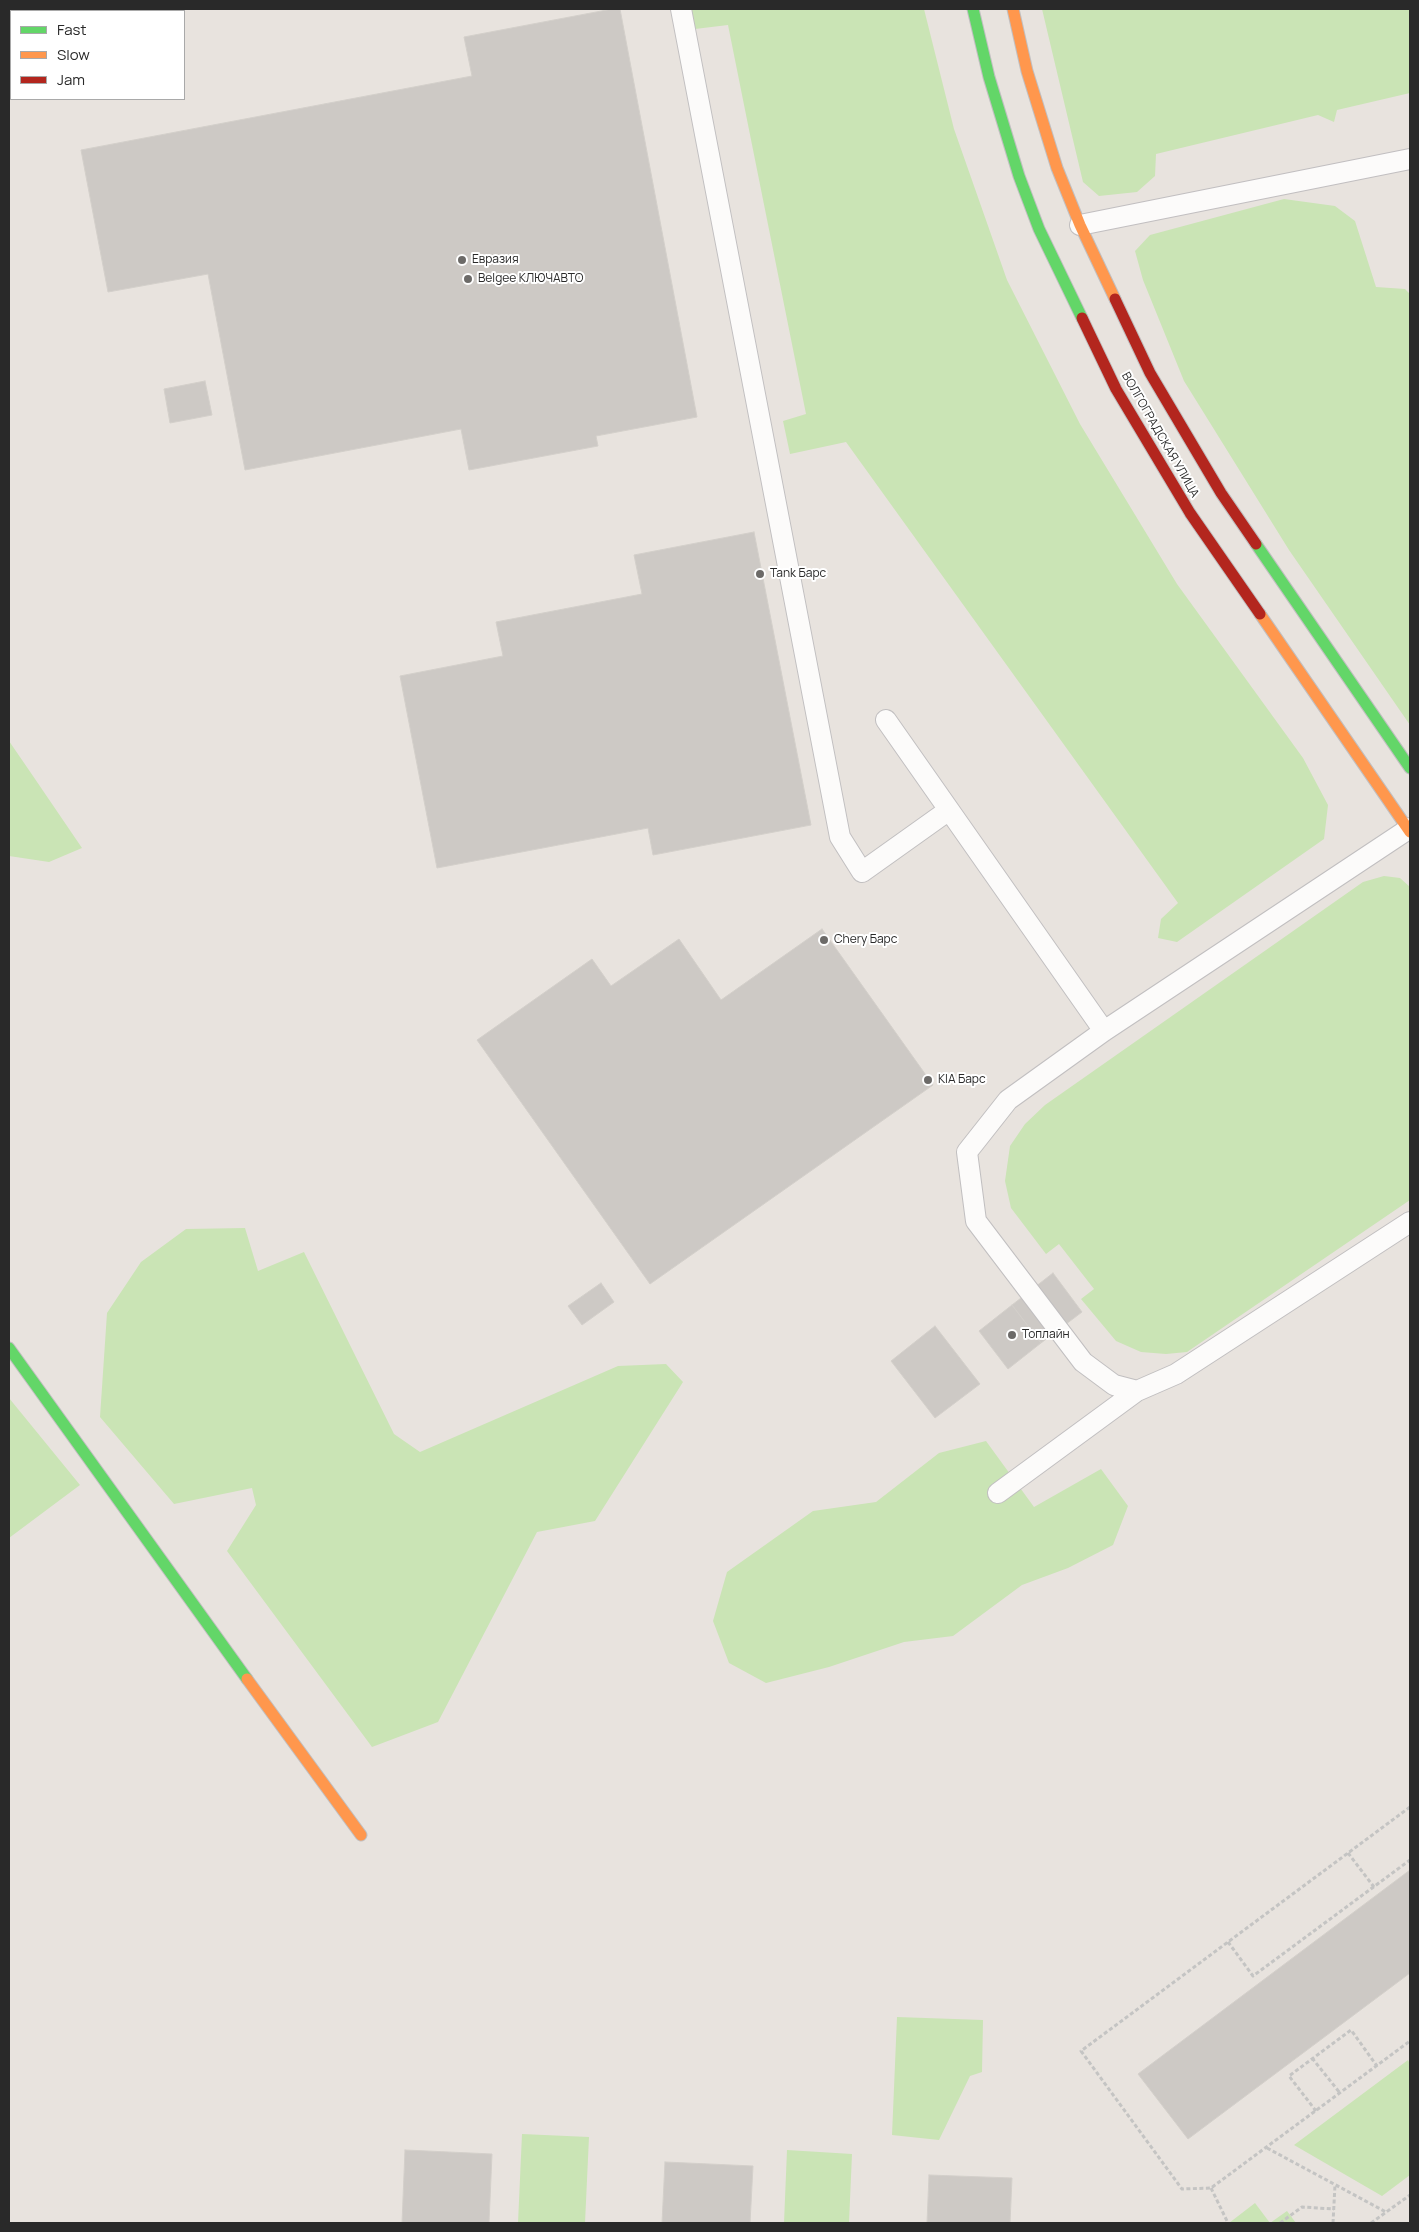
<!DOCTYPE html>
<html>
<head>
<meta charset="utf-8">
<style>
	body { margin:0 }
	#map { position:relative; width:1419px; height:2232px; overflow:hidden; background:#e8e3de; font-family:Manrope,sans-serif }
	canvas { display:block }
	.frame { position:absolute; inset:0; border:10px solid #292929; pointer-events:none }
	.legend { position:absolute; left:10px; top:10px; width:175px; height:90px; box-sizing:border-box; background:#fff; border:1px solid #a9a9a9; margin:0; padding:6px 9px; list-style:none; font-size:15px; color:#292929 }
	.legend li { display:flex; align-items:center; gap:10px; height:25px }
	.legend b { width:25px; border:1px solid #a9a9a9 }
</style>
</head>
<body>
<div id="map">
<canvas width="1419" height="2232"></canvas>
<div class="frame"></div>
<ul class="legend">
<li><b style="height:6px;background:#63d668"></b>Fast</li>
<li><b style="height:6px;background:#ff974d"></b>Slow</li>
<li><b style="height:6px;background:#b3261e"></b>Jam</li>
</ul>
</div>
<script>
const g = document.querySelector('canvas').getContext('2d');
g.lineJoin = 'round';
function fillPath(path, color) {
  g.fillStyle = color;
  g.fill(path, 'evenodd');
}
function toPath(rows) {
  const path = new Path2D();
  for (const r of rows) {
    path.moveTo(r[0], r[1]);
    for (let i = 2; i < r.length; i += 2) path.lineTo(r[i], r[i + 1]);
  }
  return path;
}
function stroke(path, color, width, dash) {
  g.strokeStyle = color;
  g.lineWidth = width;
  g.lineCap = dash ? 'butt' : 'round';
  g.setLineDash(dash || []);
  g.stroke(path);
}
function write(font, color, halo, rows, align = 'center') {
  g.font = font + ' Manrope,sans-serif';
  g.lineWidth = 4;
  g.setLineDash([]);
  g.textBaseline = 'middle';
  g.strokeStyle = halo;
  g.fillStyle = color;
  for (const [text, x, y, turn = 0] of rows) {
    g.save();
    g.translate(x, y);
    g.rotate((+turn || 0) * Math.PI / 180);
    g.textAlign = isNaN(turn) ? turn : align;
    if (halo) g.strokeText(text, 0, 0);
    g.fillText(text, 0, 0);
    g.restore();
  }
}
fillPath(toPath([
	[690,9,924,9,954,129,1007,280,1080,424,1177,584,1303,758,1328,805,1324,839,1177,942,1158,938,1161,919,1178,903,846,442,790,454,783,421,806,414,728,25,695,29],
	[1042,9,1410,9,1410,93,1337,110,1334,122,1318,115,1156,154,1155,176,1137,192,1099,196,1083,182],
	[1284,199,1335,206,1355,221,1376,287,1405,289,1410,294,1410,725,1289,550,1184,381,1143,280,1135,251,1150,235],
	[9,741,33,776,82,848,49,862,9,856],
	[1384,876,1400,878,1410,887,1410,1200,1187,1352,1166,1354,1141,1352,1116,1341,1081,1299,1094,1289,1059,1244,1046,1254,1011,1208,1005,1181,1010,1146,1025,1124,1045,1105,1363,882],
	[245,1228,258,1271,304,1252,394,1434,420,1452,618,1366,666,1364,683,1382,595,1521,537,1532,438,1722,372,1747,227,1551,256,1505,252,1488,174,1504,100,1417,107,1313,141,1262,186,1229],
	[9,1398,80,1485,9,1538],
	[986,1441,1034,1507,1101,1469,1128,1506,1113,1545,1068,1568,1022,1585,953,1636,904,1642,829,1667,766,1683,729,1663,713,1621,727,1572,813,1511,876,1502,939,1453],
	[897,2017,983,2020,982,2072,970,2076,939,2140,892,2135],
	[1408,2060,1410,2064,1410,2175,1382,2196,1294,2145],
	[522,2134,589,2137,585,2223,518,2223],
	[787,2150,852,2154,849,2223,784,2223],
	[1255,2203,1270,2223,1287,2211,1296,2223,1229,2223]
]), '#cae4b5');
const building = toPath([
	[612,9,620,9,697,417,596,436,598,446,469,470,461,429,245,470,208,274,108,292,81,150,472,76,464,37,612,9],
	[205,381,212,415,170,423,164,389,205,381],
	[754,532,811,825,653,855,648,828,437,868,400,676,503,656,496,622,642,594,634,555,754,532],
	[822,929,933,1085,650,1284,477,1040,592,959,611,986,679,939,721,1000,822,929],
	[1053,1273,1082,1312,1041,1343,1012,1305,1053,1273],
	[601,1283,614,1302,582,1325,568,1306,601,1283],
	[1012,1305,1041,1343,1008,1369,979,1331,1012,1305],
	[935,1326,980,1384,935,1418,891,1361,935,1326],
	[1410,1870,1410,1973,1188,2139,1138,2074,1410,1870],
	[405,2150,492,2154,489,2223,402,2223,405,2150],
	[665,2162,753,2166,750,2223,662,2223,665,2162],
	[929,2175,1012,2178,1010,2223,927,2223,929,2175]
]);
fillPath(building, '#cdc9c5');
stroke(building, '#d3cfca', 1);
const lane = toPath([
	[681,9,840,837,862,872,949,810],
	[1080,225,1410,159],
	[886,720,1104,1031],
	[1410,828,1104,1031,1008,1100,967,1152,976,1221,1083,1362,1114,1385,1137,1391,1176,1374,1410,1222],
	[998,1493,1137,1391]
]);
const fast = toPath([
	[973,9,989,77,1019,176,1039,229,1082,318],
	[1256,544,1410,768],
	[9,1348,247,1679]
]);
const slow = toPath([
	[1013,9,1027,71,1057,168,1080,225,1115,299],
	[1260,614,1410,832],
	[247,1679,361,1835]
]);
const jam = toPath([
	[1115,299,1150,373,1221,493,1256,544],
	[1082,318,1116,389,1190,513,1260,614]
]);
stroke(lane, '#c1bfc0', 22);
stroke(fast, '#c1bfc0', 13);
stroke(slow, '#c1bfc0', 13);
stroke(jam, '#c1bfc0', 13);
stroke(toPath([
	[1410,1807,1081,2051,1182,2189,1211,2188,1410,2041],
	[1348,1853,1374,1887],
	[1228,1942,1253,1976,1410,1860],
	[1312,2058,1340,2093],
	[1316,2111,1289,2076,1351,2030,1377,2066],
	[1267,2148,1386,2212],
	[1211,2188,1228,2223],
	[1280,2223,1302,2207,1334,2209],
	[1333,2223,1335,2185],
	[1371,2223,1410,2195]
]), '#c4c4c3', 3, [4, 2.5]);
stroke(lane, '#fcfbfa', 20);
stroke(fast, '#63d668', 11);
stroke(slow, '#ff974d', 11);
stroke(jam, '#b3261e', 11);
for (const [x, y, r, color] of [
	[462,260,5,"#6c6a68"],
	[468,279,5,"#6c6a68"],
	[760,574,5,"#6c6a68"],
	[824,940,5,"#6c6a68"],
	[928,1080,5,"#6c6a68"],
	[1012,1335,5,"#6c6a68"]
]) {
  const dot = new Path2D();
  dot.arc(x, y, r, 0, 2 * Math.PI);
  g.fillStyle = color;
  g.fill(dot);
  stroke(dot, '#fff', 2);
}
write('12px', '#292929', '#fff', [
	["Евразия",472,260],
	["Belgee КЛЮЧАВТО",478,279],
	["Tank Барс",770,574],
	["Chery Барс",834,940],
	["KIA Барс",938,1080],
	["Топлайн",1022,1335]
], 'left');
write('12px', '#292929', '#fff', [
	["ВОЛГОГРАДСКАЯ УЛИЦА",1160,435,60]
]);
</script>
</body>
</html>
